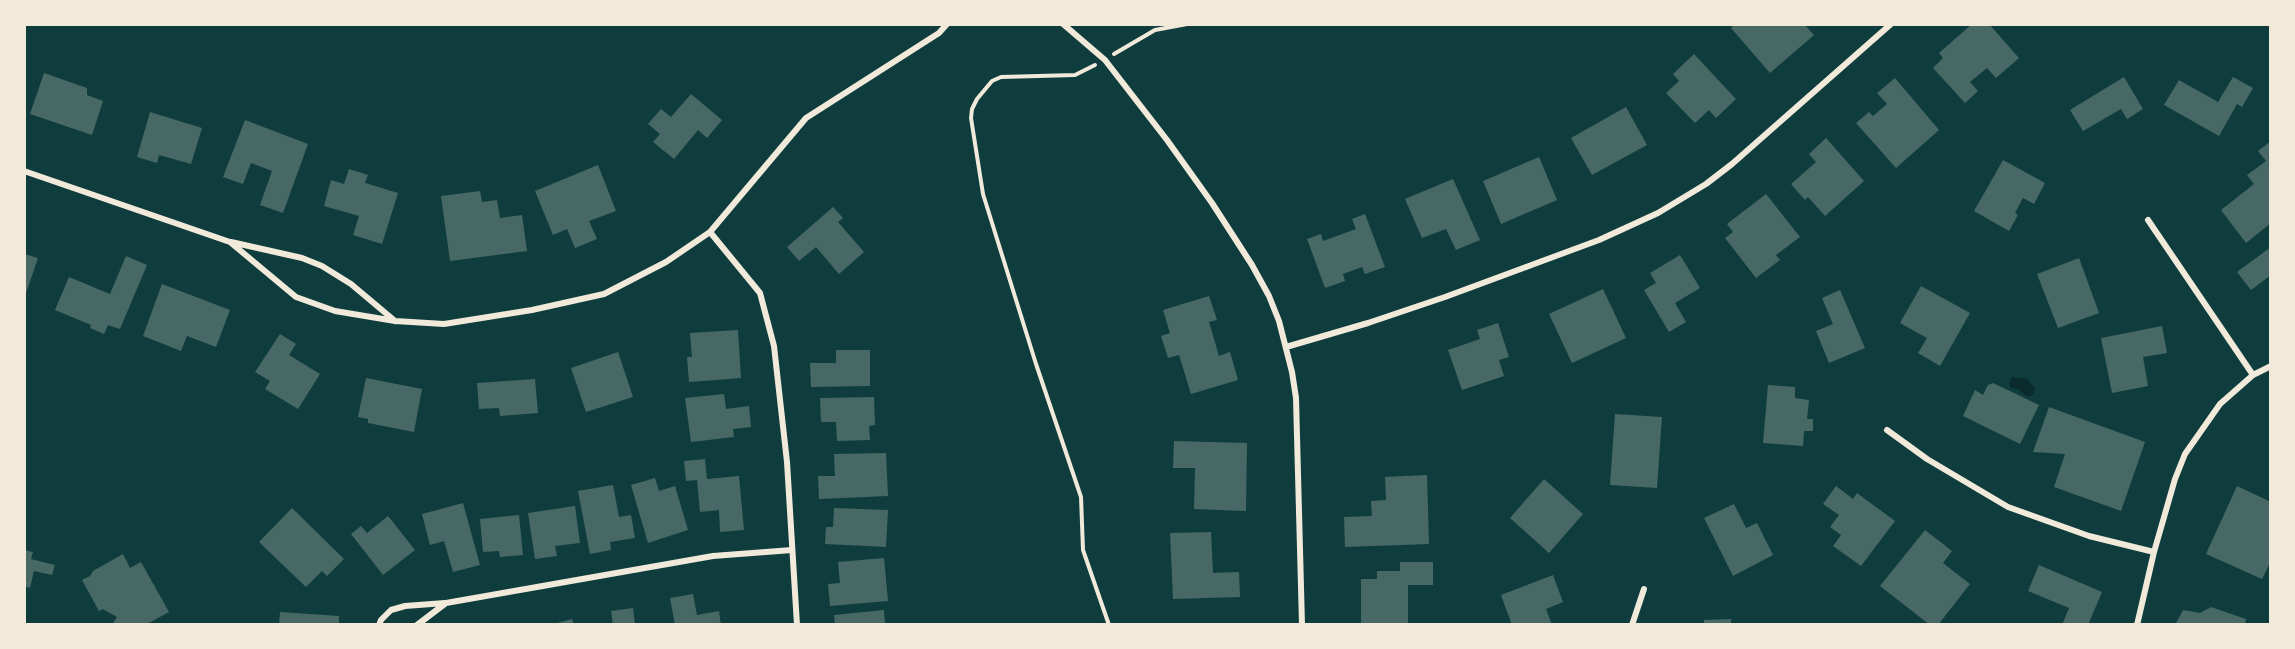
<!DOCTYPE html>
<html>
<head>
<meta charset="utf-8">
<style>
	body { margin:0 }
	#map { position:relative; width:2295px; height:649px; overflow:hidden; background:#0f3d3e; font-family:Lato,sans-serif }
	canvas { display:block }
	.frame { position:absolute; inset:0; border:26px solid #f1e9da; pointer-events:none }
</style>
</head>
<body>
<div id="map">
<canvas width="2295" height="649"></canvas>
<div class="frame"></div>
</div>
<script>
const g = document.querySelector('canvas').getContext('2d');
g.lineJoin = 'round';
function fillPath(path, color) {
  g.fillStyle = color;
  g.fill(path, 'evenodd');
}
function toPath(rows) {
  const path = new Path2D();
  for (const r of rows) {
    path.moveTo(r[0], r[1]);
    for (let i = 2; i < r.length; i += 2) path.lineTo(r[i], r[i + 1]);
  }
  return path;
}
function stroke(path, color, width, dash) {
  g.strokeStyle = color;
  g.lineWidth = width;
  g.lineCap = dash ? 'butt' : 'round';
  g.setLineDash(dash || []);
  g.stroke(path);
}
fillPath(toPath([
	[2012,377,2027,379,2035,388,2034,394,2031,396,2026,396,2019,389,2011,388,2009,383]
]), '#0a2a2b');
fillPath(toPath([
	[1735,24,1804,24,1814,35,1770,73,1731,28],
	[1972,24,1989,24,2019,58,1996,78,1987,68,1970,82,1978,91,1965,103,1933,68,1943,58,1939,53],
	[1694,54,1736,99,1716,118,1709,110,1695,123,1666,93,1679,81,1673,74],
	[44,73,87,88,87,95,103,101,92,135,30,114],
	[2124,77,2143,109,2127,119,2121,109,2083,131,2070,110],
	[2233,77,2253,88,2242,107,2237,104,2219,136,2164,105,2179,80,2218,102],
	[1895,78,1939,130,1896,168,1856,123,1869,112,1873,116,1887,104,1877,93],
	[691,94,722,120,707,138,698,130,674,159,653,142,660,134,648,124,661,109,671,117],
	[1626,107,1647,145,1592,175,1571,138],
	[150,112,202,128,191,164,159,155,157,163,137,157],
	[245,120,308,144,283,213,260,205,272,171,251,163,243,184,223,177],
	[1826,138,1864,181,1825,216,1808,197,1805,200,1791,184,1816,162,1809,154],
	[2271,141,2271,223,2246,243,2221,210,2254,184,2247,175,2266,161,2258,151],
	[1539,157,1557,200,1501,224,1483,181],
	[2003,160,2045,183,2034,204,2023,198,2015,213,2018,215,2009,231,1974,211],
	[598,165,616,211,589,221,597,239,575,248,567,229,553,235,535,191],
	[349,169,368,175,365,183,398,193,382,244,353,235,359,216,324,206,331,180,344,184],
	[1453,179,1480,240,1456,250,1446,229,1422,238,1405,199],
	[480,191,482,202,497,200,500,218,522,215,527,251,450,261,441,196],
	[1766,194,1800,237,1776,255,1780,260,1756,278,1725,238,1733,232,1727,224],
	[833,207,843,218,838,222,864,252,839,274,816,247,799,261,787,247],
	[1365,214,1385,267,1365,274,1362,267,1343,274,1345,281,1325,288,1307,239,1321,234,1323,241,1356,229,1352,219],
	[2271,247,2271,275,2251,290,2237,272],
	[24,254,38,258,24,299],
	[1680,255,1700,288,1675,303,1686,322,1669,332,1644,290,1656,283,1650,273],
	[126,256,147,265,120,329,108,325,104,334,90,328,91,325,55,310,69,277,110,294],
	[2079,258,2099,313,2058,328,2037,274],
	[162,284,230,310,216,347,187,336,181,351,143,336],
	[1921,286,1970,313,1940,366,1918,353,1927,338,1900,323],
	[1603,289,1626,338,1572,363,1549,314],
	[1840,290,1865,348,1829,363,1816,331,1833,324,1822,298],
	[1209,296,1217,320,1209,322,1219,356,1230,352,1238,380,1191,394,1179,355,1168,358,1161,336,1170,333,1163,310],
	[1498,323,1509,357,1499,360,1504,376,1462,390,1448,350,1480,339,1477,330],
	[2162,326,2167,353,2143,357,2148,386,2112,393,2101,338],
	[738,330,741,378,689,382,687,357,692,357,690,333],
	[280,334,296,344,289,355,320,374,298,409,265,389,270,381,255,372],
	[836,350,870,350,870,386,811,387,810,363,836,363],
	[618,352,633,397,586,412,571,368],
	[366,378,422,389,414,432,368,423,368,419,358,417],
	[535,379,538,413,500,416,499,408,479,409,477,383],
	[1993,383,2039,405,2020,444,1963,416,1975,390,1983,395,1988,385],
	[1768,385,1795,387,1795,398,1809,400,1807,419,1813,419,1813,431,1804,431,1803,446,1763,443],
	[724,394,726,409,749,406,751,427,733,429,734,437,691,442,685,398],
	[874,397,875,425,869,426,870,440,837,441,836,422,821,422,820,398],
	[2049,407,2145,442,2121,511,2054,487,2065,454,2033,452],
	[1615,414,1662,417,1657,488,1610,485],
	[1174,441,1247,443,1246,511,1194,509,1195,468,1173,468],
	[886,453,888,496,819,499,818,476,835,476,834,454],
	[705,459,707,479,739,476,744,530,720,532,719,510,700,512,697,480,686,481,684,461],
	[1427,475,1429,544,1345,547,1344,517,1372,516,1371,501,1386,500,1385,477],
	[655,478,659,491,675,486,688,530,648,543,631,485],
	[1544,479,1583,514,1549,553,1510,518],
	[613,485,619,517,631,515,635,538,610,542,611,550,590,554,578,491],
	[1836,486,1853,499,1857,493,1895,521,1861,566,1833,546,1841,535,1830,527,1839,515,1823,504],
	[2237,486,2271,502,2271,561,2262,579,2206,554],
	[463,503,480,565,453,572,444,541,430,545,422,514],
	[1734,504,1746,528,1757,523,1773,555,1733,576,1704,518],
	[575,506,580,543,555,546,557,556,535,559,528,513],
	[292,508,344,559,327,576,322,571,306,587,259,542],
	[834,508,888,510,886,547,825,544,826,527,833,527],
	[519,515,523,555,500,557,499,551,483,552,480,519],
	[388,516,415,550,383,575,351,534,361,526,367,533],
	[1925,530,1952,551,1943,563,1970,584,1938,625,1930,625,1880,586],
	[1211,532,1213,573,1239,572,1240,597,1173,599,1170,533],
	[24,550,33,552,31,559,55,565,52,575,34,571,30,588,24,586],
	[123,554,130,568,141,562,169,612,145,625,112,625,117,617,103,609,99,611,82,580,90,576,93,571],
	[884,558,888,601,830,606,828,584,840,583,838,562],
	[1400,562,1433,562,1433,585,1408,585,1408,625,1361,624,1361,579,1377,579,1377,571,1400,571],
	[2039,565,2102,592,2088,625,2062,625,2069,608,2028,591],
	[1553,575,1563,602,1546,609,1552,625,1512,625,1501,595],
	[693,594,697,615,719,611,721,625,675,625,670,598],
	[2211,607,2246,619,2245,625,2175,625,2183,610,2200,613],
	[633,608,635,625,613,625,611,611],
	[884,610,885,625,835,625,834,615],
	[280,612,339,616,339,625,279,625],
	[572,619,574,625,554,625,554,624],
	[1731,619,1731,625,1704,625,1704,620]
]), '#486865');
stroke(toPath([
	[1114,54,1155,30,1187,24],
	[1095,65,1075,75,1001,77,992,81,977,99,972,109,971,118,983,194,1036,364,1081,497,1083,550,1109,625]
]), '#f1e9da', 4);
stroke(toPath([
	[1063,24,1105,60,1167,140,1212,203,1252,265,1269,296,1279,321,1292,372,1296,398,1302,625],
	[24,171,230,242,296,297,335,311,395,321,444,324,532,310,604,294,666,262,710,232,806,118,939,33,947,24],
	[2148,220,2253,375],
	[710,232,760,293,774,346,787,462,797,625],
	[231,242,302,258,322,266,351,284,395,321],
	[1286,347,1368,323,1445,297,1599,240,1658,213,1706,184,1732,164,1891,24],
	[1887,430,1927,459,2008,507,2089,536,2154,552],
	[379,625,381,620,391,610,405,606,445,603],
	[417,625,446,603,713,556,792,550],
	[1632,625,1644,589],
	[2137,625,2154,552,2175,479,2185,454,2220,404,2253,375,2271,366]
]), '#f1e9da', 6);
</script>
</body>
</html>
